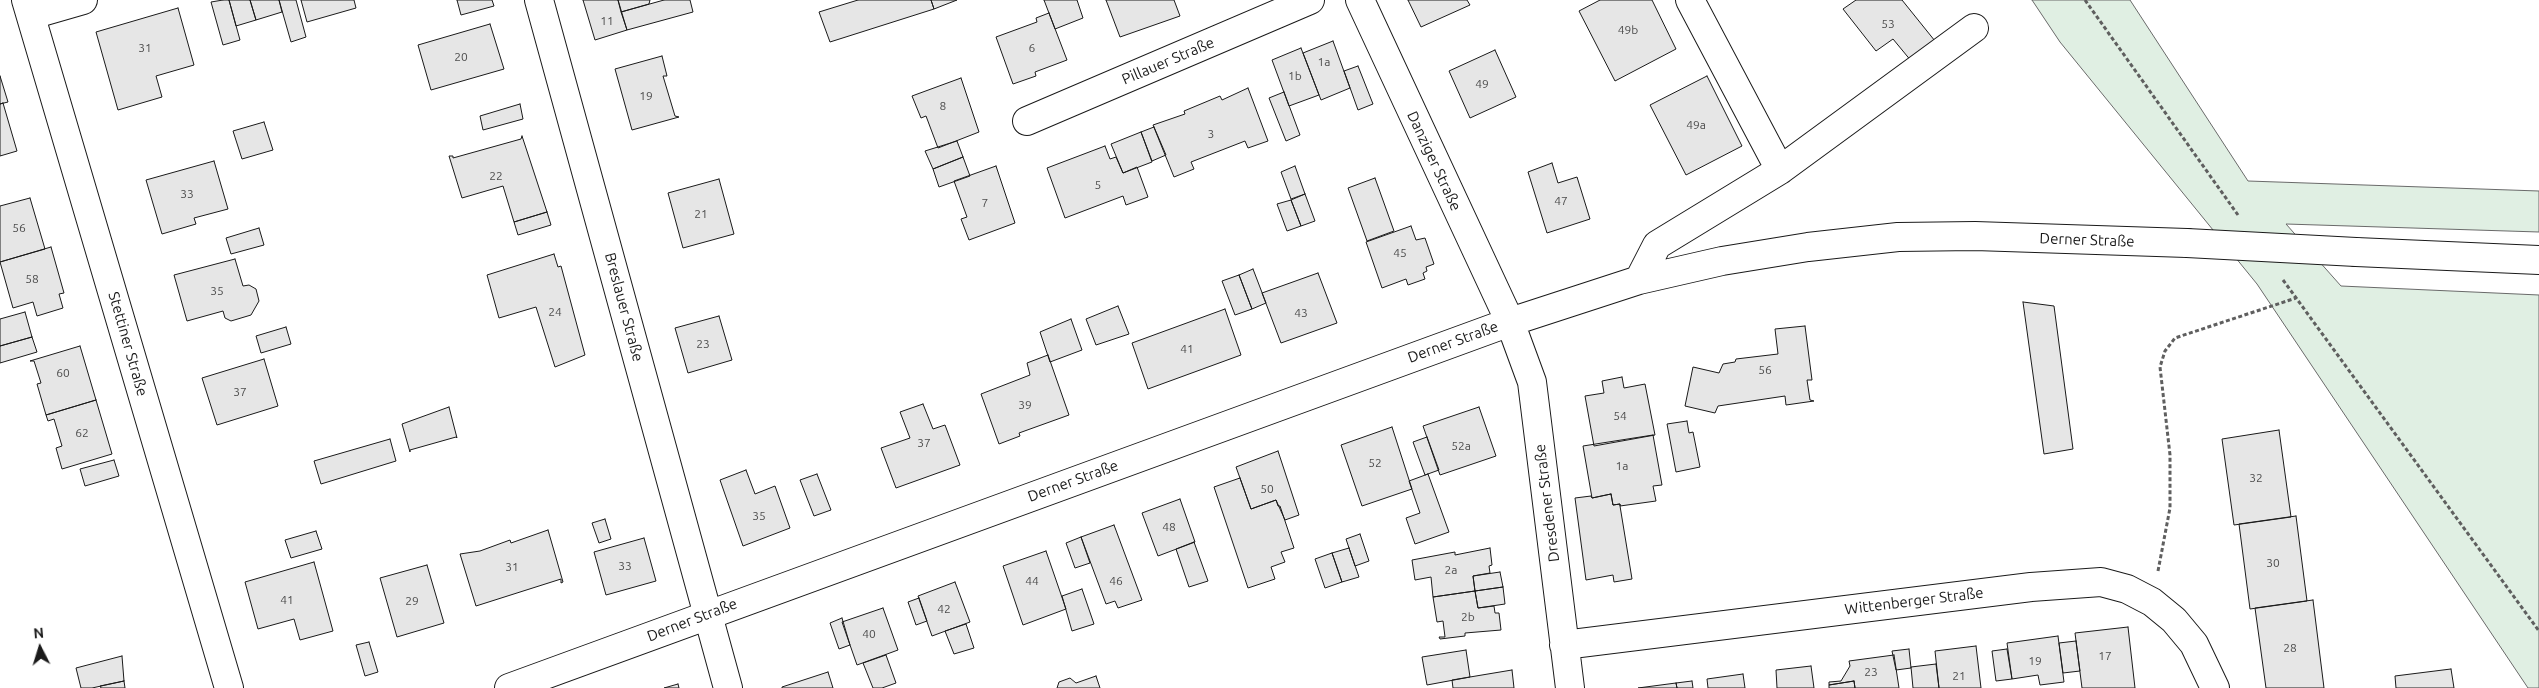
<!DOCTYPE html>
<html>
<head>
<meta charset="utf-8">
<style>
	body { margin:0 }
	#map { position:relative; width:2539px; height:688px; overflow:hidden; background:#fff; font-family:Ubuntu,sans-serif }
	canvas { display:block }
	.north { position:absolute; left:15px; top:623px; width:50px; height:50px; -webkit-text-stroke:4px #fff; paint-order:stroke; rotate:355deg; font-size:14px; font-weight:700; line-height:20px; text-align:center; color:#1a1a1a }
	.north::after { content:''; display:block; margin:auto; width:18px; height:22px; background:#1a1a1a; clip-path:polygon(50% 0,100% 100%,50% 72%,0 100%) }
</style>
</head>
<body>
<div id="map">
<canvas width="2539" height="688"></canvas>
<div class="north">N</div>
</div>
<script>
const g = document.querySelector('canvas').getContext('2d');
g.lineJoin = 'round';
function fillPath(path, color) {
  g.fillStyle = color;
  g.fill(path, 'evenodd');
}
function toPath(rows) {
  const path = new Path2D();
  for (const r of rows) {
    path.moveTo(r[0], r[1]);
    for (let i = 2; i < r.length; i += 2) path.lineTo(r[i], r[i + 1]);
  }
  return path;
}
function stroke(path, color, width, dash) {
  g.strokeStyle = color;
  g.lineWidth = width;
  g.lineCap = dash ? 'butt' : 'round';
  g.setLineDash(dash || []);
  g.stroke(path);
}
function write(font, color, halo, rows, align = 'center') {
  g.font = font + ' Ubuntu,sans-serif';
  g.lineWidth = 4;
  g.setLineDash([]);
  g.textBaseline = 'middle';
  g.strokeStyle = halo;
  g.fillStyle = color;
  for (const [text, x, y, turn = 0] of rows) {
    g.save();
    g.translate(x, y);
    g.rotate((+turn || 0) * Math.PI / 180);
    g.textAlign = isNaN(turn) ? turn : align;
    if (halo) g.strokeText(text, 0, 0);
    g.fillText(text, 0, 0);
    g.restore();
  }
}
const green = toPath([
	[2032,0,2130,0,2248,181,2539,191,2539,232,2286,224,2341,286,2539,295,2539,688,2528,688,2257,284,2060,42,2032,0]
]);
fillPath(green, '#e0efe3');
stroke(green, '#6a6a6a', 1);
const building = toPath([
	[223,0,229,0,240,40,223,45,211,2,223,0],
	[229,0,250,0,256,20,236,26,229,0],
	[250,0,279,0,282,12,256,20,250,0],
	[279,0,296,0,306,37,291,42,279,0],
	[301,0,354,0,356,8,307,22,301,0],
	[457,0,492,0,494,6,461,15,457,0],
	[583,0,618,0,627,30,595,40,583,0],
	[618,0,650,0,649,4,621,12,618,0],
	[664,0,690,0,693,12,627,30,621,12,664,0],
	[858,0,931,0,934,9,830,42,819,12,858,0],
	[931,0,957,0,934,9,931,0],
	[1044,0,1077,0,1083,18,1055,29,1044,0],
	[1106,0,1174,0,1180,16,1120,37,1106,0],
	[1408,0,1467,0,1470,5,1421,27,1408,0],
	[1600,0,1652,0,1676,49,1615,81,1579,11,1600,0],
	[1856,0,1902,0,1935,41,1912,62,1893,39,1876,51,1843,9,1856,0],
	[178,8,194,65,156,76,162,97,118,110,96,32,178,8],
	[1049,13,1067,60,1035,72,1036,76,1013,84,996,37,1037,22,1036,18,1049,13],
	[490,24,504,69,431,90,418,45,490,24],
	[1333,41,1350,88,1321,100,1303,53,1333,41],
	[1301,48,1319,95,1289,106,1272,60,1301,48],
	[1495,50,1516,97,1470,118,1449,71,1495,50],
	[662,56,667,76,663,76,675,116,679,117,632,130,615,69,662,56],
	[1358,66,1373,104,1358,110,1344,71,1358,66],
	[0,76,8,102,0,104,0,76],
	[1707,76,1742,146,1686,175,1650,105,1707,76],
	[961,78,979,132,938,148,926,116,921,118,912,96,961,78],
	[1248,88,1268,141,1248,148,1245,141,1191,162,1194,169,1174,177,1153,125,1185,114,1184,111,1220,96,1222,100,1248,88],
	[1284,92,1300,135,1286,141,1269,98,1284,92],
	[3,103,17,151,0,156,0,104,3,103],
	[520,104,523,119,483,130,480,116,520,104],
	[264,122,273,150,242,159,233,131,264,122],
	[1154,127,1166,155,1152,161,1141,132,1154,127],
	[1141,132,1152,162,1123,173,1111,144,1141,132],
	[522,136,547,212,514,222,503,186,462,198,449,156,453,156,453,158,521,139,522,136],
	[957,141,963,157,933,169,925,151,957,141],
	[1105,146,1110,159,1116,157,1123,173,1137,167,1148,197,1126,205,1123,196,1065,218,1047,168,1105,146],
	[963,157,970,176,939,187,933,169,963,157],
	[214,161,228,209,194,218,196,224,162,234,146,180,214,161],
	[1552,163,1558,183,1577,177,1590,219,1547,233,1528,172,1552,163],
	[996,166,1015,223,969,240,961,219,967,217,954,181,996,166],
	[1295,166,1305,194,1291,199,1281,172,1295,166],
	[1375,178,1394,231,1367,241,1348,188,1375,178],
	[719,179,734,234,683,248,668,193,719,179],
	[1305,194,1315,221,1301,226,1291,200,1305,194],
	[30,198,45,249,0,262,0,206,30,198],
	[1291,200,1301,226,1287,231,1277,204,1291,200],
	[547,212,551,225,518,235,514,222,547,212],
	[1411,226,1416,240,1425,238,1434,264,1426,267,1427,271,1423,273,1425,279,1408,285,1406,279,1382,288,1366,242,1411,226],
	[259,228,264,245,231,254,226,238,259,228],
	[51,247,64,293,59,294,63,308,37,316,33,302,13,308,0,262,51,247],
	[554,254,558,267,561,266,585,355,555,367,536,307,499,318,487,275,554,254],
	[235,259,243,286,249,285,256,289,259,301,251,315,231,321,225,318,223,311,187,321,174,275,235,259],
	[1253,269,1266,303,1252,309,1239,275,1253,269],
	[1318,273,1337,323,1281,343,1262,293,1318,273],
	[1239,275,1252,309,1235,315,1222,281,1239,275],
	[2023,302,2054,306,2073,449,2044,454,2023,302],
	[1118,306,1129,334,1096,345,1086,319,1118,306],
	[1225,309,1241,355,1148,389,1132,343,1225,309],
	[25,312,32,337,0,346,0,319,25,312],
	[719,316,732,360,688,373,675,328,719,316],
	[1071,319,1082,350,1050,362,1040,332,1071,319],
	[1805,326,1812,380,1807,380,1810,400,1814,401,1786,405,1785,396,1718,406,1715,413,1685,406,1693,367,1719,373,1723,364,1735,362,1736,359,1778,354,1775,329,1805,326],
	[286,327,291,344,261,353,256,336,286,327],
	[32,337,37,352,0,363,0,346,32,337],
	[80,346,96,400,46,415,37,384,41,383,34,361,30,361,80,346],
	[1048,355,1069,415,1019,433,1020,436,999,444,981,394,1030,375,1027,363,1048,355],
	[264,359,278,406,217,425,202,378,264,359],
	[1622,377,1624,388,1645,384,1655,435,1594,446,1585,396,1604,393,1602,381,1622,377],
	[96,400,112,454,62,469,56,448,62,446,54,419,48,421,46,415,96,400],
	[923,404,933,429,945,425,960,465,896,488,881,448,910,438,900,412,923,404],
	[449,407,457,438,456,437,410,450,410,452,402,424,449,407],
	[1479,407,1496,456,1440,475,1423,426,1479,407],
	[1687,421,1689,433,1693,432,1700,467,1676,472,1667,424,1687,421],
	[1392,427,1412,489,1362,506,1341,445,1392,427],
	[2279,430,2291,517,2234,525,2222,439,2279,430],
	[1653,435,1662,485,1653,486,1656,501,1620,506,1620,504,1613,505,1611,494,1592,498,1583,446,1653,435],
	[1427,437,1439,470,1425,475,1413,442,1427,437],
	[390,439,396,461,321,484,314,461,390,439],
	[1278,451,1299,515,1285,520,1276,500,1251,509,1236,467,1278,451],
	[114,460,119,476,85,486,80,469,114,460],
	[746,470,755,494,775,486,790,528,743,546,720,480,746,470],
	[817,474,831,510,814,516,800,480,817,474],
	[1428,474,1449,532,1415,544,1406,518,1420,513,1409,481,1428,474],
	[1240,478,1251,509,1276,500,1278,506,1280,506,1294,548,1281,552,1285,562,1271,567,1275,579,1248,588,1214,487,1240,478],
	[1611,494,1613,505,1620,504,1620,506,1632,579,1614,582,1613,575,1586,580,1575,498,1591,496,1592,498,1611,494],
	[1180,499,1195,542,1158,556,1142,513,1180,499],
	[2296,516,2307,601,2250,609,2239,524,2296,516],
	[605,519,611,539,599,543,592,523,605,519],
	[1114,525,1142,600,1118,608,1115,601,1106,604,1081,537,1114,525],
	[548,530,563,582,561,583,561,579,476,606,460,554,480,551,510,540,511,543,548,530],
	[316,531,322,549,291,558,285,540,316,531],
	[1360,534,1369,561,1355,566,1346,539,1360,534],
	[1081,537,1090,563,1075,568,1066,543,1081,537],
	[644,538,656,581,606,595,594,552,644,538],
	[1194,542,1208,581,1189,587,1176,549,1194,542],
	[1349,548,1359,577,1342,582,1332,553,1349,548],
	[1490,548,1492,565,1489,566,1490,573,1473,576,1475,591,1433,597,1431,577,1415,580,1412,560,1455,552,1455,555,1490,548],
	[1046,551,1066,609,1023,625,1003,566,1046,551],
	[1332,553,1342,582,1325,588,1315,559,1332,553],
	[314,562,333,631,300,640,294,619,258,629,245,582,314,562],
	[427,565,444,623,397,637,380,578,427,565],
	[1500,572,1503,587,1475,591,1473,576,1500,572],
	[955,582,970,622,932,636,918,596,955,582],
	[1503,587,1505,604,1478,608,1475,591,1503,587],
	[1082,589,1094,624,1072,631,1062,596,1082,589],
	[1475,591,1478,608,1494,606,1495,613,1499,613,1501,630,1465,633,1465,636,1440,639,1439,637,1445,637,1443,621,1437,622,1433,597,1475,591],
	[919,598,927,621,916,625,908,602,919,598],
	[2313,600,2324,688,2266,688,2255,608,2313,600],
	[883,608,898,650,857,665,842,622,883,608],
	[842,618,850,645,839,649,830,623,842,618],
	[966,624,974,648,954,654,945,631,966,624],
	[2128,627,2135,688,2082,688,2075,633,2128,627],
	[2058,636,2064,682,2040,685,2038,675,2012,679,2007,643,2058,636],
	[2076,641,2080,671,2063,673,2059,643,2076,641],
	[369,642,378,672,365,676,356,645,369,642],
	[1976,646,1981,688,1939,688,1935,651,1976,646],
	[1909,649,1911,668,1896,670,1892,651,1909,649],
	[2007,649,2012,679,1996,681,1992,651,2007,649],
	[1466,650,1470,677,1427,685,1422,657,1466,650],
	[886,655,896,683,882,688,873,688,863,663,886,655],
	[1894,655,1899,688,1855,688,1854,681,1829,685,1829,682,1841,681,1850,666,1849,661,1894,655],
	[122,656,124,681,92,688,81,688,76,668,122,656],
	[1936,664,1939,688,1913,688,1911,667,1936,664],
	[1811,666,1814,688,1777,688,1776,670,1811,666],
	[2451,669,2454,688,2396,688,2395,676,2451,669],
	[1512,670,1514,688,1453,688,1452,680,1512,670],
	[828,672,833,688,782,688,782,687,828,672],
	[1743,674,1745,688,1708,688,1707,679,1743,674],
	[1096,676,1100,688,1057,688,1059,682,1070,678,1076,683,1096,676],
	[124,681,125,688,101,688,100,686,124,681],
	[1692,681,1693,688,1677,688,1676,683,1692,681],
	[1854,681,1855,688,1829,688,1829,685,1854,681],
	[1676,683,1677,688,1638,688,1676,683],
	[678,684,679,688,664,688,678,684]
]);
fillPath(building, '#e6e6e6');
stroke(building, '#1a1a1a', 1);
const minor = toPath([
	[26,0,229,688],
	[539,0,728,688],
	[1360,0,1510,322,1532,382,1570,688],
	[1690,0,1780,170],
	[31,15,83,0],
	[1027,121,1310,0],
	[2356,252,2539,260],
	[1639,280,1657,245,1780,170,1974,28],
	[1564,645,2031,587,2101,582,2127,589,2152,602,2174,620,2194,644,2215,688],
	[509,688,1510,322,1639,280,1722,261,1808,247,1898,237,1975,236,2187,243]
]);
stroke(minor, '#1a1a1a', 30);
stroke(toPath([
	[2085,0,2238,215],
	[2283,280,2539,631],
	[2158,571,2170,508,2170,455,2160,367,2165,351,2175,338,2296,298]
]), '#5f5f5f', 3, [4, 2.5]);
stroke(minor, '#fff', 28);
const minorBridge = toPath([
	[2187,243,2356,252]
]);
stroke(minorBridge, '#1a1a1a', 30, []);
stroke(minorBridge, '#fff', 28);
write('12px', '#4d4d4d', null, [
	["11",607,21],
	["53",1888,24],
	["49b",1628,30],
	["31",145,48],
	["6",1032,48],
	["20",461,57],
	["1a",1324,62],
	["1b",1295,76],
	["49",1482,84],
	["19",646,96],
	["8",943,106],
	["49a",1696,125],
	["3",1211,134],
	["22",496,176],
	["5",1098,185],
	["33",187,194],
	["47",1561,201],
	["7",985,203],
	["21",701,214],
	["56",19,228],
	["45",1400,253],
	["58",32,279],
	["35",217,291],
	["24",555,312],
	["43",1301,313],
	["23",703,344],
	["41",1187,349],
	["56",1765,370],
	["60",63,373],
	["37",240,392],
	["39",1025,405],
	["54",1620,416],
	["62",82,433],
	["37",924,443],
	["52a",1461,446],
	["52",1375,463],
	["1a",1622,466],
	["32",2256,478],
	["50",1267,489],
	["35",759,516],
	["48",1169,527],
	["30",2273,563],
	["33",625,566],
	["31",512,567],
	["2a",1451,570],
	["44",1032,581],
	["46",1116,581],
	["41",287,600],
	["29",412,601],
	["42",944,609],
	["2b",1468,617],
	["40",869,634],
	["28",2290,648],
	["17",2105,656],
	["19",2035,661],
	["23",1871,672],
	["21",1959,676]
]);
write('15px', '#1a1a1a', '#fff', [
	["Pillauer Straße",1168,61,-23],
	["Danziger Straße",1434,161,65],
	["Derner Straße",2087,240,2],
	["Breslauer Straße",624,307,75],
	["Derner Straße",1453,342,-20],
	["Stettiner Straße",128,344,74],
	["Derner Straße",1073,481,-20],
	["Dresdener Straße",1547,503,-97],
	["Wittenberger Straße",1914,601,-7],
	["Derner Straße",692,620,-21]
]);
</script>
</body>
</html>
